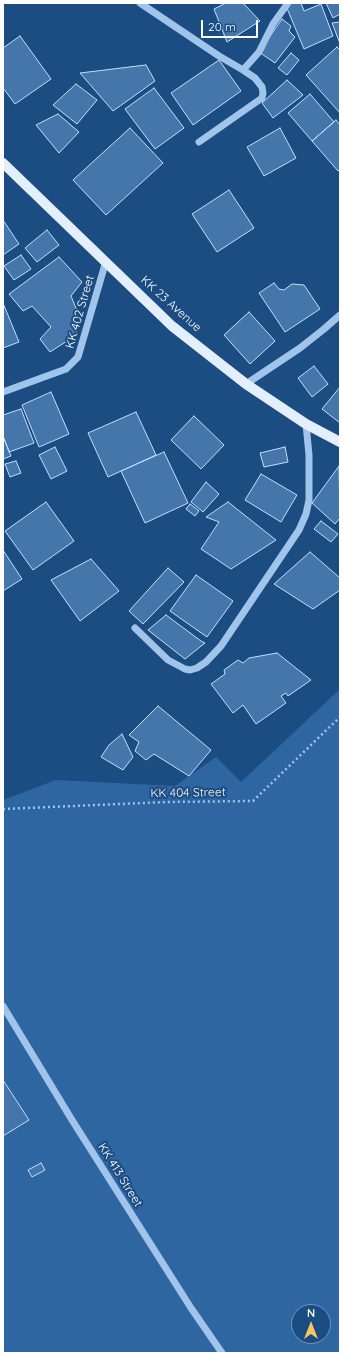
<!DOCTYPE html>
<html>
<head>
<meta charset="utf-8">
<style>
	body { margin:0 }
	#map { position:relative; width:343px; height:1356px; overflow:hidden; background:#1b4c82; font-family:Quicksand,sans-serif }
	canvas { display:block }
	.frame { position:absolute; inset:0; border:4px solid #fff; pointer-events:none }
	.north { position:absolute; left:291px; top:1304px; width:40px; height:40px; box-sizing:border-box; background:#1b4c82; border:1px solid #7694b4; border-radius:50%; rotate:0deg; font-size:11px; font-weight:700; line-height:16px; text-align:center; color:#fff }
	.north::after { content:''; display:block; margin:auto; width:14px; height:18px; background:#fbc75d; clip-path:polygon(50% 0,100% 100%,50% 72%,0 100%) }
	.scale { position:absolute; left:201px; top:20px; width:57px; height:18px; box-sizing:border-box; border:2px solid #fff; border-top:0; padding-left:5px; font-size:12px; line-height:14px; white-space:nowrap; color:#fff; -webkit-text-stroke:3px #1b4c82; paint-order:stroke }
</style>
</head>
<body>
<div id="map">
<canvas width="343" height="1356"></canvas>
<div class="frame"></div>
<div class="north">N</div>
<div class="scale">20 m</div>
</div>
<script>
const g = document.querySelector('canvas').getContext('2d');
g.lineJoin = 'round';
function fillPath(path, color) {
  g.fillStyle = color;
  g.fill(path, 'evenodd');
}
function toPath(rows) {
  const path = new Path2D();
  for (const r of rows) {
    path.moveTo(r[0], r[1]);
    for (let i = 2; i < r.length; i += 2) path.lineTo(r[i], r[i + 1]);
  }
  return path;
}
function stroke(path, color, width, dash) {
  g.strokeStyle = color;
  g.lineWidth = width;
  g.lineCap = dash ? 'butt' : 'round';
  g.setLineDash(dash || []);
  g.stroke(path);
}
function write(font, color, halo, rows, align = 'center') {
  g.font = font + ' Quicksand,sans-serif';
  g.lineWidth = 4;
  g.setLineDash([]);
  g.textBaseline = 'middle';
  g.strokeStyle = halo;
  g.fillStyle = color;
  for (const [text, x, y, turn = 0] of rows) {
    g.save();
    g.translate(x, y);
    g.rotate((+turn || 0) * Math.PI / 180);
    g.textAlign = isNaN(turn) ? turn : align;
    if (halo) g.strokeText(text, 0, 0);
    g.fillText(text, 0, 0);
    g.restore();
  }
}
fillPath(toPath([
	[340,689,340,1353,3,1353,3,800,56,780,175,786,216,757,241,782],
	[299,1312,323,1312,323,1336,299,1336]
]), '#2e66a1');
const building = toPath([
	[226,3,243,3,260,21,227,42,214,9,226,3],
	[291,3,301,3,304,11,321,4,333,36,304,49,286,6,291,3],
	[326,3,340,3,340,14,333,18,326,3],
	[282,19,291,26,289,31,295,37,275,63,259,52,282,19],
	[340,22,340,41,339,41,332,23,340,22],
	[20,36,51,79,15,104,3,88,3,48,20,36],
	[337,47,340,50,340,113,306,75,337,47],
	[291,53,299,60,287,75,278,68,291,53],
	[219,60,241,91,193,125,171,93,219,60],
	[146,65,155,81,113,111,80,73,146,65],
	[287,80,303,95,273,118,262,103,287,80],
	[76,84,97,100,77,124,53,105,76,84],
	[154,88,184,128,155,149,125,109,154,88],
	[310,94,334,122,312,141,288,113,310,94],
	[58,114,79,132,59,153,36,125,58,114],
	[336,120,340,125,340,169,338,171,312,141,336,120],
	[130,128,163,163,106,215,73,180,130,128],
	[280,128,296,158,264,176,247,147,280,128],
	[229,190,254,228,217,252,192,214,229,190],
	[3,220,19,244,3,255,3,220],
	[47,230,59,245,37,262,25,248,47,230],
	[21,255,31,269,14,280,4,266,21,255],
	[59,257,82,282,71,296,78,313,72,324,78,334,50,352,40,339,51,327,32,306,23,311,9,294,59,257],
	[274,283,279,289,284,290,292,284,304,285,320,309,285,332,259,293,274,283],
	[3,303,19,342,3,348,3,303],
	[249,312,275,341,250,364,224,335,249,312],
	[314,366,328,384,312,397,298,378,314,366],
	[340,387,340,423,322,409,340,387],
	[51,392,69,434,39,447,22,405,51,392],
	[21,409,34,443,9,452,3,436,3,415,21,409],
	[136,412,156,455,108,477,88,433,136,412],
	[194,416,224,445,201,469,171,440,194,416],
	[3,436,11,456,3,459,3,436],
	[55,447,67,471,51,479,39,455,55,447],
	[285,447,288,462,264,467,260,453,285,447],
	[164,452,188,503,145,523,121,471,164,452],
	[16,461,21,473,10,477,5,464,16,461],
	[339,466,340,518,335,524,312,503,339,466],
	[261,474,297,495,281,522,245,500,261,474],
	[206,482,219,494,203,512,191,502,206,482],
	[46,502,74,541,33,570,5,531,46,502],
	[228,502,276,540,231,569,201,549,219,522,206,517,228,502],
	[190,504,199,511,195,516,186,509,190,504],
	[321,521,338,534,331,542,314,529,321,521],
	[3,550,22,579,3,591,3,550],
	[310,552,340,578,340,590,313,609,274,584,310,552],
	[91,559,119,591,80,621,51,580,91,559],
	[168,568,184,582,143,624,129,611,168,568],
	[196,575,233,601,207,637,170,611,196,575],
	[166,615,201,641,205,643,185,659,148,630,166,615],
	[277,653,311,680,288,696,286,693,281,696,286,703,256,724,243,705,233,713,211,684,225,674,224,670,238,660,243,663,249,658,277,653],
	[158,706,211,750,189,776,154,754,146,760,135,751,139,742,129,735,158,706],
	[122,734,133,757,123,770,101,757,109,745,122,734],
	[3,1080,29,1120,3,1136,3,1080],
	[41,1163,45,1170,32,1177,28,1170,41,1163]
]);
fillPath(building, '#4476ab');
stroke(building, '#c4def8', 1);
stroke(toPath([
	[3,809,167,802,253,801,340,717]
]), '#a0c4ea', 2.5, [2, 3]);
stroke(toPath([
	[140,3,219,56,243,70,255,78,262,87,263,93,262,98,199,142],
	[243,70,259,52,273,24,288,3],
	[246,384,300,348,324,329,340,315],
	[3,392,66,369,78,357,106,261],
	[135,628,168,660,185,669,190,670,197,668,206,662,221,646,299,530,306,514,309,500,309,455,306,424],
	[3,1006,72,1120,191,1308,222,1353]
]), '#a0c4ea', 7);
stroke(toPath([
	[3,163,172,326,246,384,306,424,340,442]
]), '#e4effe', 10);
write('12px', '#fff', '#1b4c82', [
	["KK 23 Avenue",171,304,42],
	["KK 402 Street",80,312,-74],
	["KK 404 Street",188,793,-1],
	["KK 413 Street",120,1175,58]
]);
</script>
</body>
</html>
